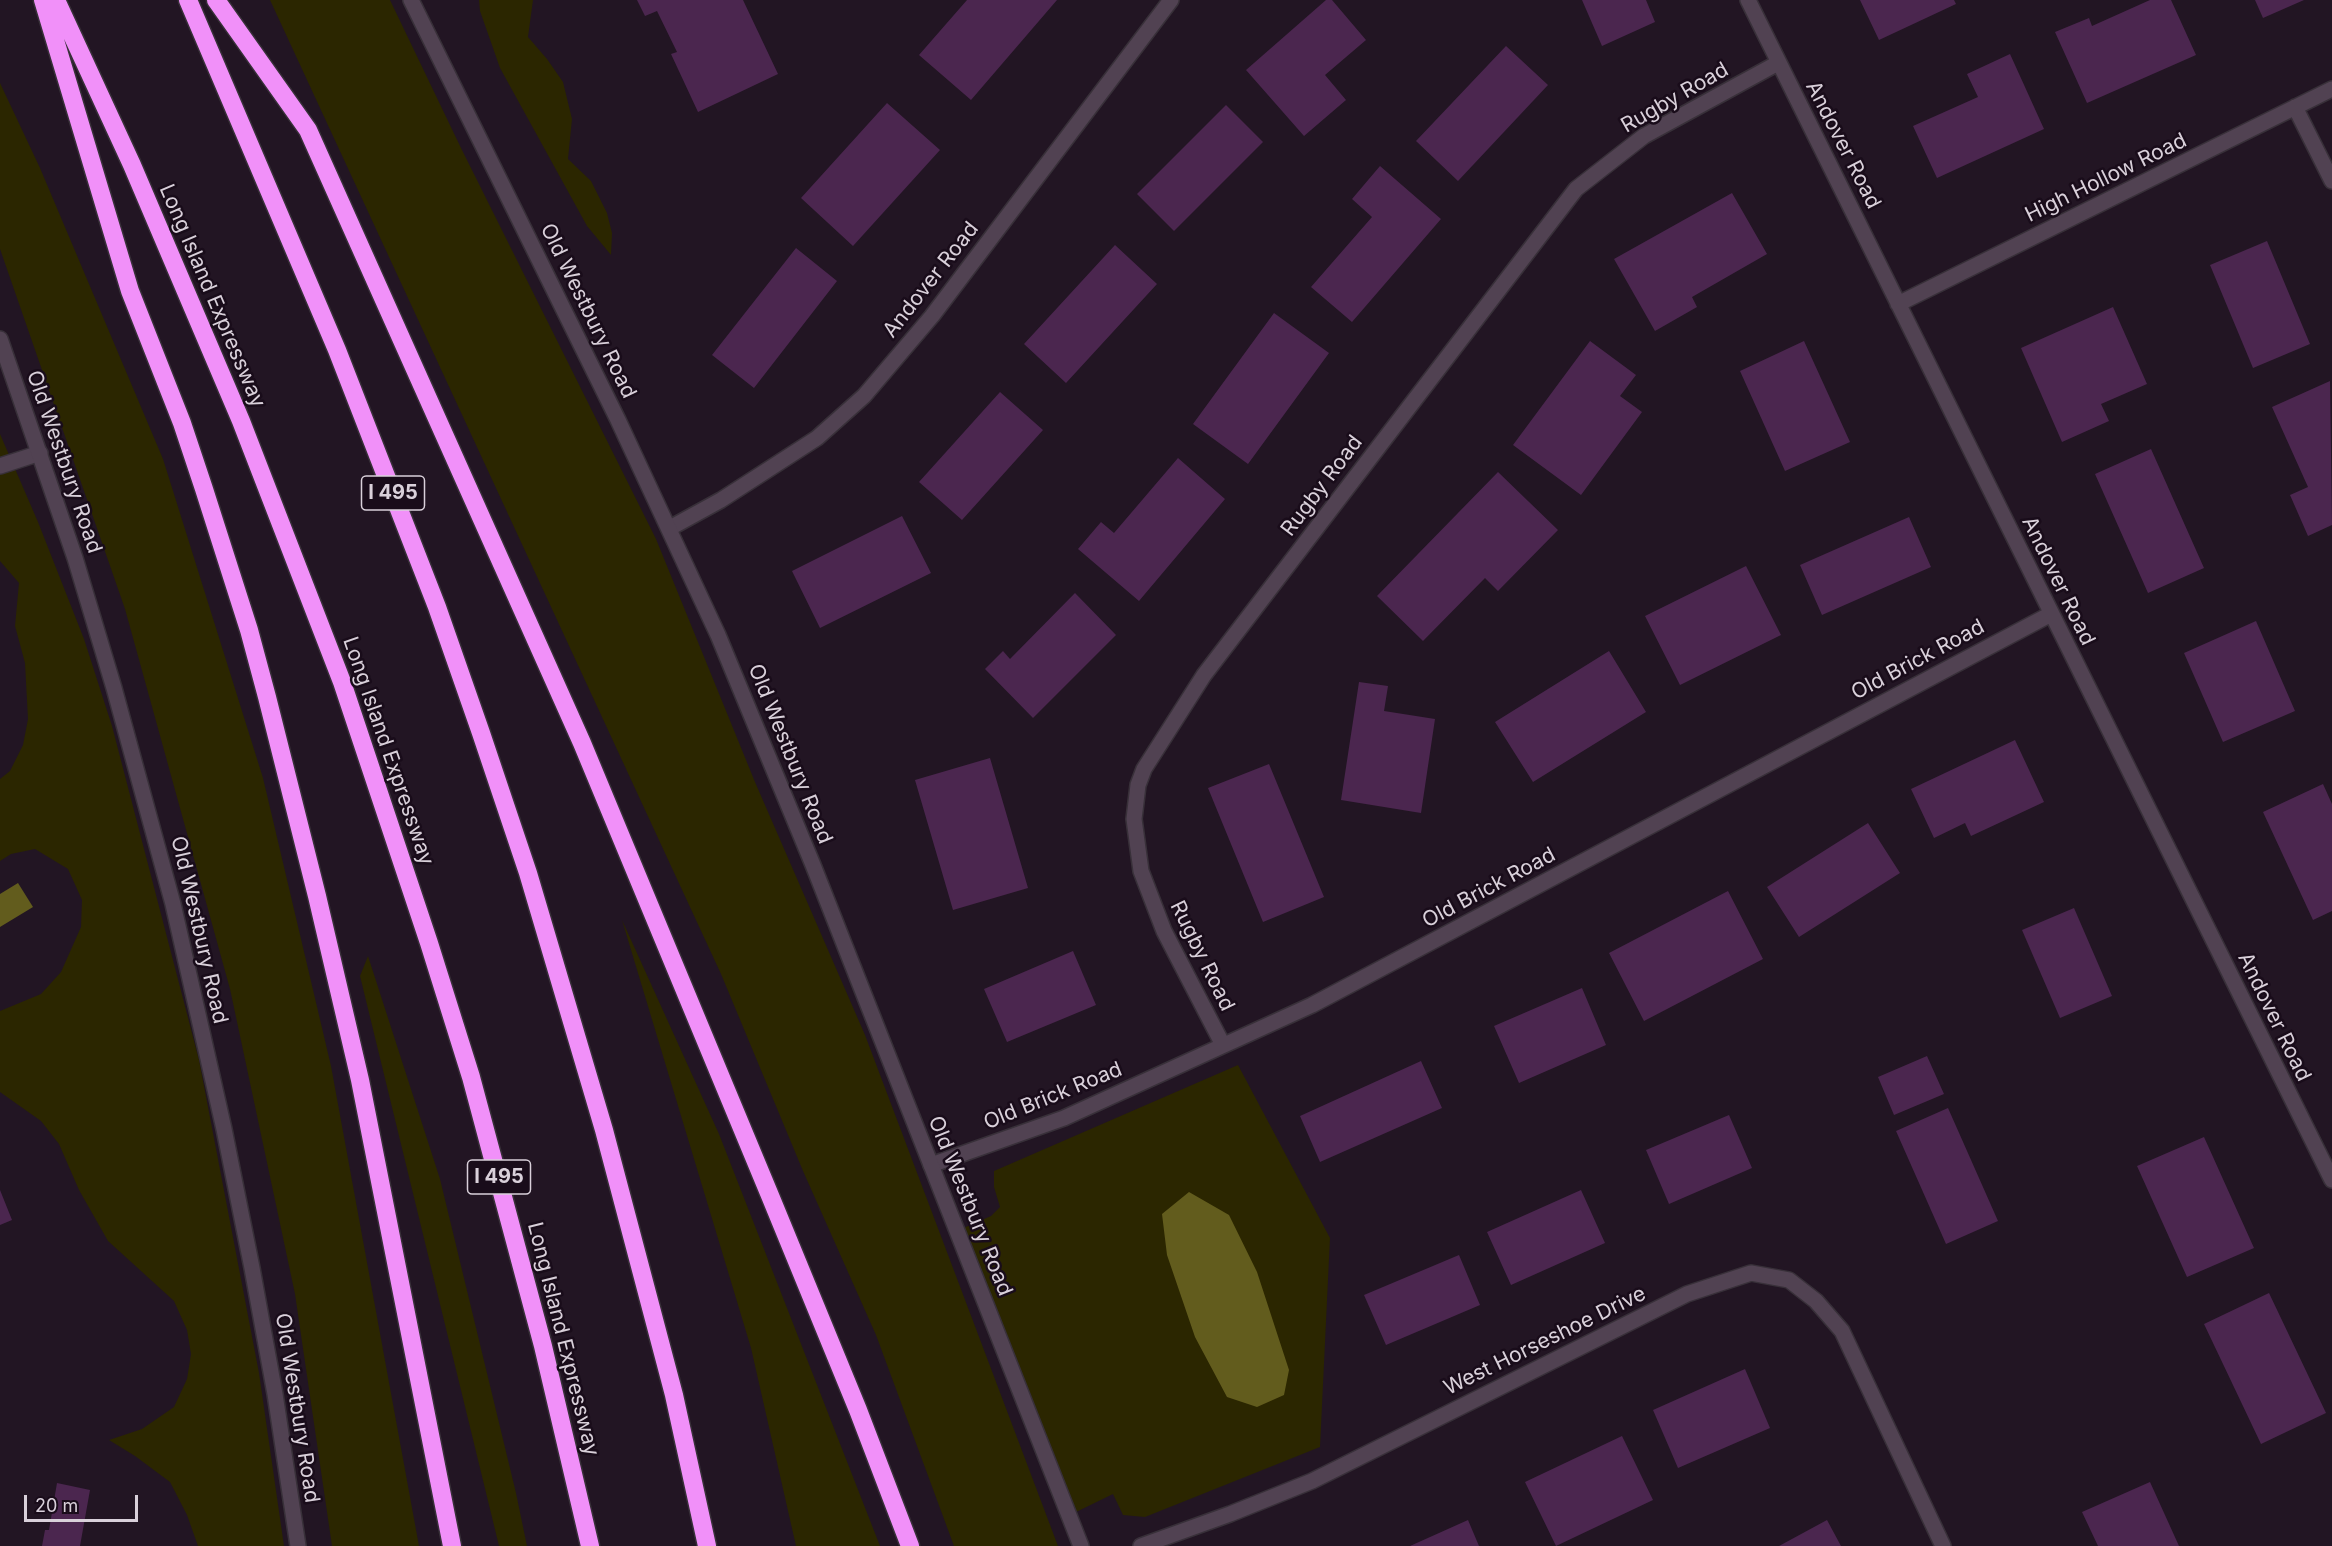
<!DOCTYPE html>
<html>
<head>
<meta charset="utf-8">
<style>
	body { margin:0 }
	#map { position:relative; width:2332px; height:1546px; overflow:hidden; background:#221523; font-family:Inter,sans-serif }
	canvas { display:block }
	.scale { position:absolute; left:24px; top:1495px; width:114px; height:27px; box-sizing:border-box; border:3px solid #d9d0da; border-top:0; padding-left:8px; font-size:18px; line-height:21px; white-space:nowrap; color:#d9d0da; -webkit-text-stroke:4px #190c1a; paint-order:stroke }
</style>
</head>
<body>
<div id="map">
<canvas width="2332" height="1546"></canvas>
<div class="scale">20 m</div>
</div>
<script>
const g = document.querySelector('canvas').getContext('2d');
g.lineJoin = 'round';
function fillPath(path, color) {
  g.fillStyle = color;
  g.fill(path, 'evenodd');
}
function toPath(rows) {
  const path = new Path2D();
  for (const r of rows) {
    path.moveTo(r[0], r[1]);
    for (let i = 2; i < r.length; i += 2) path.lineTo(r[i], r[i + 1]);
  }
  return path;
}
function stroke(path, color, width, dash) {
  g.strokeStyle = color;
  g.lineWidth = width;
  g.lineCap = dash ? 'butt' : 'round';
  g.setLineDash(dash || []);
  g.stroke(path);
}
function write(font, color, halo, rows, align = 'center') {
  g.font = font + ' Inter,sans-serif';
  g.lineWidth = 5;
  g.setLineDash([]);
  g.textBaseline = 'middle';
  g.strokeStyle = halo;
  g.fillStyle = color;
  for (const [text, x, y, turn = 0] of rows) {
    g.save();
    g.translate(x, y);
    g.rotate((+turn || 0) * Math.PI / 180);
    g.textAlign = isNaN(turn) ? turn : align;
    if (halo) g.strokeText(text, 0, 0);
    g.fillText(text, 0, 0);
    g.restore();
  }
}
fillPath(toPath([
	[270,0,390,0,461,148,656,539,755,782,865,1035,1058,1546,954,1546,876,1335,803,1171,721,974],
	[479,0,533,0,528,37,547,59,563,82,572,119,568,159,591,181,607,213,612,233,611,255,587,226,500,68,480,11],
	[0,83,40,168,163,459,263,778,331,1066,419,1546,332,1546,295,1294,230,989,125,609,0,249],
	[0,434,38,522,84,639,112,726,199,1060,259,1373,284,1546,198,1546,187,1515,170,1482,135,1456,109,1440,142,1429,174,1407,187,1379,191,1354,187,1330,174,1301,108,1241,79,1190,59,1144,41,1121,0,1092,0,1011,41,994,61,972,81,927,82,900,68,869,35,849,11,854,0,861,0,779,10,771,23,745,28,719,25,663,15,626,19,583,0,561],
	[622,920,719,1134,880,1546,796,1546,751,1348],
	[368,956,440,1179,516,1493,527,1546,499,1546,360,976],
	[1238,1065,1330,1238,1320,1447,1145,1517,1123,1515,1113,1494,1070,1515,959,1230,991,1216,1000,1207,994,1187,994,1171]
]), '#2b2600');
fillPath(toPath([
	[18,883,33,907,0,927,0,894],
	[1189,1192,1229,1215,1257,1272,1289,1370,1284,1395,1257,1407,1227,1397,1195,1337,1167,1255,1162,1214]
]), '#625c1d');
fillPath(toPath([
	[637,0,743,0,778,74,698,112,671,54,677,52,657,11,645,16],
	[967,0,1057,0,971,100,919,55],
	[1326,0,1332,0,1366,40,1325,75,1346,100,1304,136,1246,70],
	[1582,0,1646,0,1655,22,1602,46],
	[1860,0,1954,0,1956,4,1879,40],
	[2150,0,2171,0,2196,55,2087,103,2055,32,2089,18,2092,26],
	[2255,0,2304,0,2263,18],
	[1506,46,1548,85,1458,181,1416,141],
	[2010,54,2044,129,1937,178,1913,126,1978,97,1967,74],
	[887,103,940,150,853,246,801,198],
	[1226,105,1263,142,1174,231,1137,194],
	[1380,166,1441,219,1352,322,1311,287,1372,217,1352,199],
	[1732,193,1767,254,1692,297,1697,307,1655,331,1614,259],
	[2267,241,2310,344,2253,368,2210,265],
	[1115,245,1157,284,1066,383,1024,344],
	[796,248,837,281,754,388,712,355],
	[2113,307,2147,384,2101,404,2109,421,2062,442,2021,348],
	[1274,313,1329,353,1248,464,1193,424],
	[1590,341,1636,375,1620,396,1642,412,1581,495,1513,445],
	[1804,341,1850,442,1785,471,1740,371],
	[2330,381,2332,525,2308,536,2290,495,2308,487,2272,407],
	[1000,392,1043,430,962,520,919,482],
	[2151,449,2204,568,2148,593,2095,474],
	[1178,458,1225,499,1139,601,1078,549,1101,522,1114,533],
	[1498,472,1558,530,1498,591,1485,578,1423,641,1377,596],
	[902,516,931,573,820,628,792,571],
	[1909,517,1931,567,1822,615,1800,565],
	[1746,566,1781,635,1680,685,1645,616],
	[1075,593,1116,635,1033,718,985,669,1003,651,1010,659],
	[2256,621,2295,711,2223,742,2184,653],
	[1609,651,1646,712,1533,782,1495,722],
	[1359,682,1388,686,1384,711,1435,719,1421,813,1341,800],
	[2015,740,2044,802,1971,836,1965,823,1934,838,1911,789],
	[990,758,1028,888,953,910,915,780],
	[1269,764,1324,897,1263,922,1208,788],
	[2323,784,2332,804,2332,911,2313,920,2263,812],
	[1868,823,1900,873,1799,937,1767,887],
	[1728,891,1763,959,1644,1021,1609,953],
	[2074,908,2112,996,2060,1018,2022,930],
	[1073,951,1096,1005,1007,1042,984,989],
	[1582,988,1606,1045,1519,1083,1494,1026],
	[1927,1056,1944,1094,1894,1115,1878,1077],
	[1421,1061,1442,1108,1320,1162,1300,1116],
	[1948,1108,1998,1221,1946,1244,1896,1131],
	[1729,1115,1752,1168,1669,1204,1646,1150],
	[2204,1137,2254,1248,2187,1277,2137,1166],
	[0,1190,12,1220,0,1225],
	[1581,1190,1605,1243,1511,1285,1487,1232],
	[1459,1255,1480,1305,1386,1345,1364,1295],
	[2269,1293,2326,1413,2261,1444,2204,1324],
	[1745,1369,1770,1428,1678,1468,1653,1410],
	[1622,1436,1653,1500,1556,1546,1525,1482],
	[2150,1482,2179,1546,2098,1546,2082,1512],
	[57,1483,90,1490,80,1546,42,1546,45,1530,49,1530],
	[1468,1520,1479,1546,1410,1546],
	[1827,1520,1841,1546,1779,1546]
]), '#4b264f');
const service = toPath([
	[0,466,40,453]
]);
const minor = toPath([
	[1748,0,2332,1180],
	[2295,107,2332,181],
	[1898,304,2332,89],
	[670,528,721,500,817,438,864,396,932,316,1171,0],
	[1223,1045,1164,931,1141,871,1134,819,1138,785,1144,769,1204,675,1576,189,1644,136,1778,63],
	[931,1165,1064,1118,1312,1005,2051,614],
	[1141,1546,1230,1514,1312,1481,1687,1294,1751,1273,1789,1280,1816,1301,1842,1331,1943,1546]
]);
const secondary = toPath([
	[411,0,618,420,718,635,813,865,1081,1546],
	[0,339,75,558,114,688,173,904,224,1129,252,1268,275,1394,298,1546]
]);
const motorway = toPath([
	[43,0,130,291,182,423,204,489,249,630,267,697,317,896,360,1080,452,1546],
	[56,0,132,165,241,421,342,682,429,943,471,1077,543,1346,590,1546],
	[188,0,337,350,437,607,481,733,528,873,604,1130,674,1395,707,1546],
	[216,0,308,130,582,743,771,1198,858,1410,910,1546]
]);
stroke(service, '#383039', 18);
stroke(minor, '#383039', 18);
stroke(secondary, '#383039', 18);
stroke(motorway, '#383039', 21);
stroke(service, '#514252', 15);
stroke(minor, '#514252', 15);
stroke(secondary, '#514252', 15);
stroke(motorway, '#f190f9', 18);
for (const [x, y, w] of [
	[393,493,63],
	[499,1177,63]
]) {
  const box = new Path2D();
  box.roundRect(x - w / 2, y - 17, w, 34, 4.5);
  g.fillStyle = '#190c1a';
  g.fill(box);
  stroke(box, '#d9d0da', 1.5);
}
write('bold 20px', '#d9d0da', null, [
	["I 495",393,493],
	["I 495",499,1177]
]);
write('21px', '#d9d0da', '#190c1a', [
	["Rugby Road",1675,98,-30],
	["Andover Road",1843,145,63],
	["High Hollow Road",2106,178,-26],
	["Andover Road",931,280,-52],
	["Long Island Expressway",212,296,67],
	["Old Westbury Road",588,311,64],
	["Old Westbury Road",64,462,71],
	["Rugby Road",1322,486,-53],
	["Andover Road",2058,581,64],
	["Old Brick Road",1918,660,-28],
	["Long Island Expressway",388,751,71],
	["Old Westbury Road",790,754,68],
	["Old Brick Road",1489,888,-28],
	["Old Westbury Road",199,930,77],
	["Rugby Road",1202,956,64],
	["Andover Road",2274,1017,64],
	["Old Brick Road",1053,1096,-22],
	["Old Westbury Road",970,1206,68],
	["Long Island Expressway",563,1339,76],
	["West Horseshoe Drive",1545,1341,-26],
	["Old Westbury Road",297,1408,81]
]);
</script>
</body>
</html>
